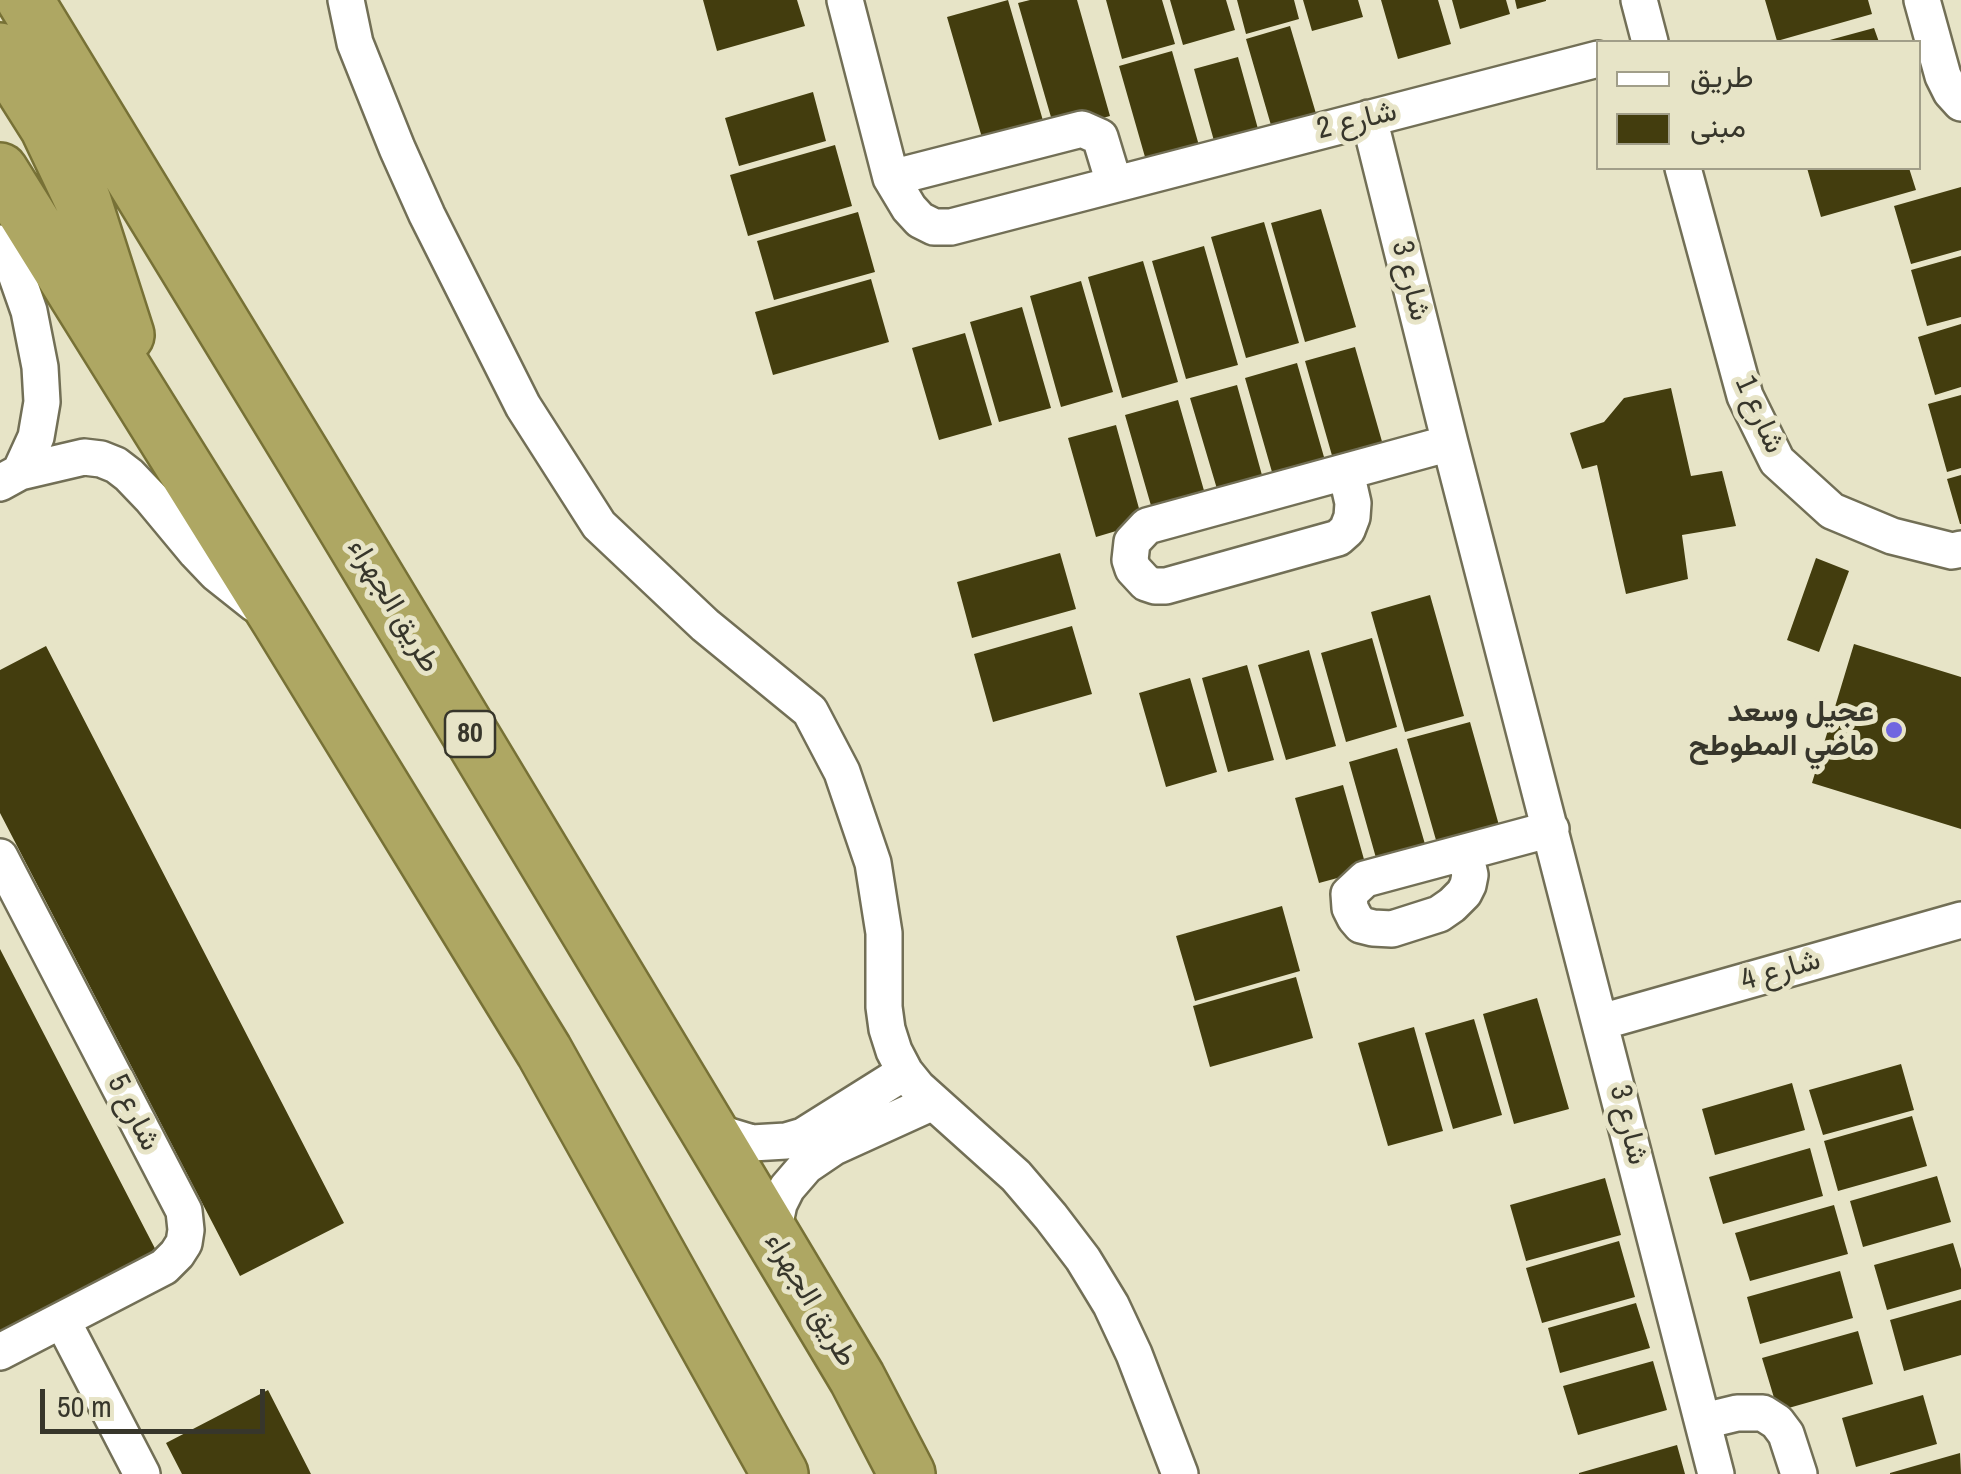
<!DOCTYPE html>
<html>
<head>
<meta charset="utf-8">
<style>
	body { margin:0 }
	#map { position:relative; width:1961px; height:1474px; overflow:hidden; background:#e7e4c7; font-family:"Archivo Narrow",Vazirmatn,sans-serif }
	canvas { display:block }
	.legend { position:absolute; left:1596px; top:40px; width:325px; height:130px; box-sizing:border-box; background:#e7e4c7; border:2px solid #a19e89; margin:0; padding:12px 18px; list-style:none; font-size:30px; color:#37362b }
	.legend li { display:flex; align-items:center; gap:20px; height:50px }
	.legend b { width:50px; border:2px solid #a19e89 }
	.scale { position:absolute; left:40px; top:1389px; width:225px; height:45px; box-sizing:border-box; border:5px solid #37362b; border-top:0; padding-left:12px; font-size:30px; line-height:35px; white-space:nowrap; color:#37362b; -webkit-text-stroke:8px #e7e4c7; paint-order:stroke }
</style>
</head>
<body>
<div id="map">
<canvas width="1961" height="1474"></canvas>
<ul class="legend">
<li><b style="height:12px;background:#fff"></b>طريق</li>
<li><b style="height:28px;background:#433d0e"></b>مبنى</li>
</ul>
<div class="scale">50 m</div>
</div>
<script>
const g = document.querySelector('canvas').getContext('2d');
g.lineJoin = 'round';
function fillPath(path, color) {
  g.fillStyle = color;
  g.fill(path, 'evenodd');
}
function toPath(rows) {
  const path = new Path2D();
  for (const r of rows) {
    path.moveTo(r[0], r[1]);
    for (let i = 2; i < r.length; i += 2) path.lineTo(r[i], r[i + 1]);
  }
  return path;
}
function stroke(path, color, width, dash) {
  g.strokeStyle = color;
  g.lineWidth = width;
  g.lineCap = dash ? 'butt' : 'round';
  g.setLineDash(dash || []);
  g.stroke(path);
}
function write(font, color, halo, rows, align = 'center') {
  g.font = font + ' "Archivo Narrow",Vazirmatn,sans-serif';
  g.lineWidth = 10;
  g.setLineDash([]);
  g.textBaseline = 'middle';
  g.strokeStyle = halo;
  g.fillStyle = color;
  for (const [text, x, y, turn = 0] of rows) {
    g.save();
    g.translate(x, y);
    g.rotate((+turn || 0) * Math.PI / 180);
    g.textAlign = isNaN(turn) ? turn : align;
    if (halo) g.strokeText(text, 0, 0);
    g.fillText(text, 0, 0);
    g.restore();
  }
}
fillPath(toPath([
	[703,0,797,0,805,26,717,51],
	[1008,0,1046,131,985,148,947,17],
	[1030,0,1077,0,1110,116,1055,131,1018,3],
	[1106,0,1162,0,1175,44,1122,59],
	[1170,0,1226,0,1235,30,1183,45],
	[1237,0,1294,0,1299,19,1246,34],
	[1303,0,1358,0,1363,17,1312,31],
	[1381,0,1438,0,1451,44,1398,59],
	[1452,0,1506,0,1510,14,1460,29],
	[1515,0,1546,0,1546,1,1517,9],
	[1765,0,1868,0,1872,14,1777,41],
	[1290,26,1320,127,1275,139,1246,39],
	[1874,28,1879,42,1826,42,1826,41],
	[1172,51,1200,149,1147,164,1119,66],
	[1238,57,1260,136,1216,148,1194,69],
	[813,92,826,141,739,166,725,118],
	[835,145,852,206,748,236,730,175],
	[1807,168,1909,168,1916,190,1821,217],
	[1961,187,1961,250,1911,264,1894,206],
	[1321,209,1356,327,1305,342,1271,223],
	[858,212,875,272,774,300,757,241],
	[1264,222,1299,343,1246,358,1211,237],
	[1204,246,1238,365,1186,379,1152,261],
	[1961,256,1961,317,1927,326,1911,270],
	[1143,261,1178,382,1122,398,1088,277],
	[871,279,889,342,773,375,755,312],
	[1081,281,1113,392,1061,407,1030,296],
	[1022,307,1051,408,999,422,970,322],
	[1961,324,1961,387,1935,395,1918,337],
	[965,333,992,425,939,440,912,348],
	[1355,347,1385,452,1335,466,1305,361],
	[1297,363,1326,464,1274,479,1245,378],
	[1237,385,1265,486,1220,499,1190,398],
	[1671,388,1691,476,1722,471,1736,526,1682,535,1688,579,1626,594,1597,465,1582,469,1570,433,1604,422,1624,398],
	[1961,395,1961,468,1947,472,1928,404],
	[1178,400,1207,501,1154,516,1125,415],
	[1116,425,1143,523,1096,537,1068,438],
	[1961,475,1961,524,1960,524,1947,479],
	[1060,553,1076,609,972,638,957,582],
	[1816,558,1849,571,1819,652,1787,640],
	[1430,595,1464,716,1405,732,1371,612],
	[1072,626,1092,694,993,722,974,654],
	[1372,638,1397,727,1346,742,1321,653],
	[1854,644,1961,677,1961,829,1812,783],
	[46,646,344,1223,240,1276,0,813,0,670],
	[1309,650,1336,746,1286,760,1258,665],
	[1247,665,1274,760,1228,772,1202,678],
	[1190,678,1217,772,1166,787,1139,693],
	[1470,722,1502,836,1440,854,1407,739],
	[1397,748,1427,851,1378,865,1349,762],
	[1343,785,1367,870,1319,883,1295,798],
	[1282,906,1300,971,1195,1001,1176,936],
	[0,949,162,1262,0,1345],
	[1296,977,1313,1038,1210,1067,1193,1006],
	[1537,998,1569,1109,1514,1124,1483,1014],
	[1474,1019,1502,1115,1453,1129,1425,1033],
	[1414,1027,1443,1131,1388,1146,1358,1043],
	[1901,1064,1914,1110,1823,1135,1809,1090],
	[1792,1083,1805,1130,1715,1155,1702,1109],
	[1912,1116,1927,1166,1838,1191,1824,1141],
	[1810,1148,1823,1196,1723,1224,1709,1177],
	[1937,1176,1951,1222,1863,1247,1850,1201],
	[1605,1178,1621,1235,1526,1261,1510,1205],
	[1834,1205,1848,1254,1750,1281,1735,1233],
	[1619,1241,1635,1297,1542,1323,1526,1268],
	[1953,1243,1961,1269,1961,1289,1887,1310,1874,1265],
	[1840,1271,1853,1318,1760,1344,1747,1297],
	[1961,1300,1961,1355,1904,1371,1890,1320],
	[1636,1303,1650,1348,1560,1373,1548,1328],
	[1858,1331,1873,1384,1778,1411,1762,1358],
	[1653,1361,1667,1410,1578,1435,1563,1386],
	[268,1390,311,1474,182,1474,166,1443],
	[1923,1395,1937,1444,1856,1467,1842,1418],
	[1677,1445,1685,1474,1579,1474,1579,1473],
	[1960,1453,1961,1474,1890,1474,1890,1473]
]), '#433d0e');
const minor = toPath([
	[346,0,355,43,397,148,427,215,523,406,599,525,705,625,810,711,842,772,873,863,884,933,884,1007,887,1029,894,1051,905,1072,918,1088,1016,1176,1051,1217,1083,1259,1111,1305,1134,1354,1180,1474],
	[845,0,891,178,909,208,920,220,934,227,951,227,1598,59],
	[1639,0,1650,42],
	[1922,0,1943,76,1951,92,1961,103],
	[1369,118,1450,443,1716,1474],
	[1683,168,1745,396,1777,461,1832,511,1892,536,1952,551,1961,549],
	[891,178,1082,129,1100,137,1114,183],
	[0,243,16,274,29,311,40,367,42,402,36,437,20,472],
	[1346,472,1353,503,1352,517,1347,530,1338,538,1166,586,1155,586,1146,583,1133,569,1130,560,1132,542,1147,526,1450,443],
	[0,483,20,472,84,457,101,459,116,465,129,475,152,499,196,552,216,573,255,604],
	[1465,853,1470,875,1468,885,1464,893,1452,905,1439,914,1392,929,1373,928,1361,925,1355,918,1350,908,1349,894,1365,879,1551,829],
	[0,857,184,1211,186,1230,184,1243,177,1254,164,1267,0,1352],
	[1601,1022,1961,920],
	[706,1125,719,1133,752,1143,786,1141,803,1136,905,1072],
	[775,1242,775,1223,779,1204,787,1188,806,1166,834,1147,933,1102],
	[62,1320,142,1474],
	[1704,1421,1737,1413,1763,1413,1777,1422,1786,1434,1799,1474]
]);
const trunk = toPath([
	[25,0,304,458,705,1124,857,1378,907,1474],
	[0,51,48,127,83,201,126,335],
	[0,171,281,622,544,1051,780,1474]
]);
stroke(minor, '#726f56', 40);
stroke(trunk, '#777136', 60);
stroke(minor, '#fff', 35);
stroke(trunk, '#aea763', 55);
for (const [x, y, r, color] of [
	[1894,730,10,"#7066e0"]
]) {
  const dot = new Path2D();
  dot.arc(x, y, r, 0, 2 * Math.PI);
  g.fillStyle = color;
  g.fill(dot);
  stroke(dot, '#e7e4c7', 4);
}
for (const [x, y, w] of [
	[470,734,50]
]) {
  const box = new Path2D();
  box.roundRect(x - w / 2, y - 23, w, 46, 8);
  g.fillStyle = '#e7e4c7';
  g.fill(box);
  stroke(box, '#37362b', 2.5);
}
write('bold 28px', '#37362b', null, [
	["80",470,734]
]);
write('30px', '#37362b', '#e7e4c7', [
	["شارع 2",1357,121,-14],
	["شارع 3",1410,281,76],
	["شارع 1",1759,415,66],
	["طريق الجهراء",393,606,59],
	["شارع 4",1781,971,-16],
	["شارع 5",133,1113,63],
	["شارع 3",1628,1125,76],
	["طريق الجهراء",810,1300,59]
]);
write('bold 30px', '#37362b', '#e7e4c7', [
	["عجيل وسعد",1874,713],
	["ماضي المطوطح",1874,747]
], 'right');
</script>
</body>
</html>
